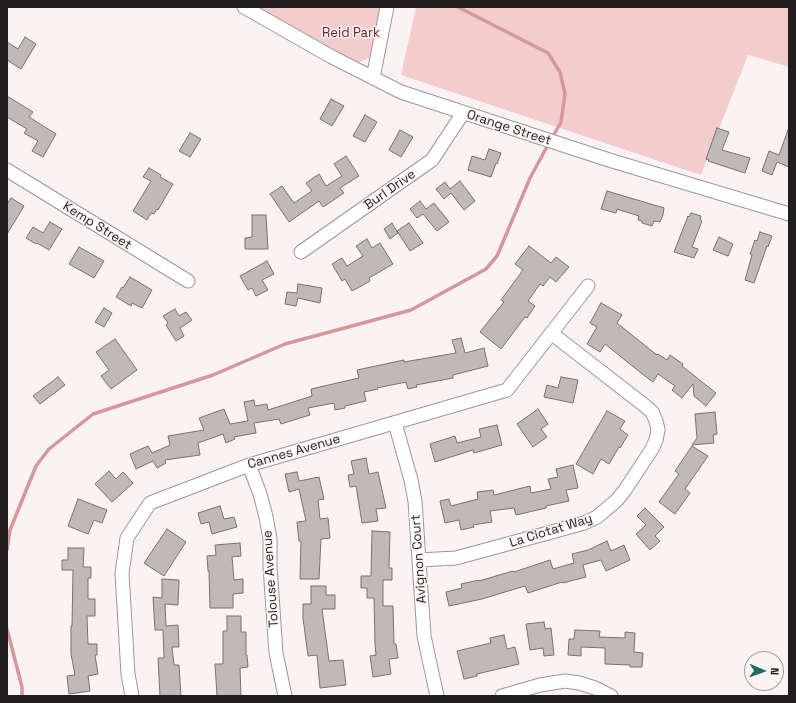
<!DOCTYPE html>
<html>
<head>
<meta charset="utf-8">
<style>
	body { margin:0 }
	#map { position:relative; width:796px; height:703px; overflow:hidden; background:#fbf3f3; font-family:"Space Grotesk",sans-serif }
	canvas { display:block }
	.frame { position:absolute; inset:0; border:8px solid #201e1e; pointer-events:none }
	.north { position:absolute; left:744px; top:651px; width:40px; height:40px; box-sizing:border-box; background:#fbf3f3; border:1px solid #a39e9e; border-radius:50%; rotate:92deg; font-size:11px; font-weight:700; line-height:16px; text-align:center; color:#201e1e }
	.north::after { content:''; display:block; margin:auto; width:14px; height:18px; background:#1f6b6c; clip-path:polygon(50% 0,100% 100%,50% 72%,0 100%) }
</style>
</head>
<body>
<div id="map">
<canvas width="796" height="703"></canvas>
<div class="frame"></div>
<div class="north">N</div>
</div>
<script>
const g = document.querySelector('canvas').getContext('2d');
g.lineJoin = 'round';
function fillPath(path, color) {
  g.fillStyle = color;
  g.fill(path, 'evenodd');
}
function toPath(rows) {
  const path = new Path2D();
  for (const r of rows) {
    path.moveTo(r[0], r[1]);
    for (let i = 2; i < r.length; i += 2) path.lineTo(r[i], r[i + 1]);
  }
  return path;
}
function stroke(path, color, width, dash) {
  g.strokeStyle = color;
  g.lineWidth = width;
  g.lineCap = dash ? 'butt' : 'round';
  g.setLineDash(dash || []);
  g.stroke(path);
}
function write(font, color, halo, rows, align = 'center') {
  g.font = font + ' "Space Grotesk",sans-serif';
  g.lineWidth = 3;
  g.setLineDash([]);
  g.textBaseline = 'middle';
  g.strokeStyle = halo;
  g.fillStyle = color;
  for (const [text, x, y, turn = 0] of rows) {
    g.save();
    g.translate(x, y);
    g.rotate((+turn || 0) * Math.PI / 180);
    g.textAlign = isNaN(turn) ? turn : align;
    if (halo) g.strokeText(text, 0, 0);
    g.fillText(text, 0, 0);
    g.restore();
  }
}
fillPath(toPath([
	[251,7,383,7,374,56,354,64],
	[416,7,789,7,789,67,748,55,701,175,401,75]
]), '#f4cccc');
stroke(toPath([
	[458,7,548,53,560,72,565,94,561,122,552,138],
	[7,550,10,530,36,466,49,449,93,414,213,375,285,344,411,310,486,269,497,256,530,178,549,143],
	[7,629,22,687,22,696]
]), '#d6979a', 3.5);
const building = toPath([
	[25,37,36,44,21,69,7,60,7,42,18,49,25,37],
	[7,96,33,112,29,117,56,134,43,157,32,151,38,141,24,133,27,129,7,117,7,96],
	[331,99,344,106,332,126,320,119,331,99],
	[365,115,377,122,365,142,353,136,365,115],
	[717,128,729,132,722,150,750,158,745,173,708,161,709,160,706,159,717,128],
	[400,130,413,137,401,157,389,150,400,130],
	[788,130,789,130,789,167,777,162,772,175,762,171,769,151,779,155,788,130],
	[190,133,201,139,190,157,179,151,190,133],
	[489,149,501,153,497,164,496,163,491,177,468,170,472,156,485,160,489,149],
	[346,156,359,176,340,188,344,193,323,207,319,201,289,222,270,194,282,186,294,203,312,191,306,183,319,174,326,186,342,176,334,164,346,156],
	[149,168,161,175,160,177,173,184,158,210,157,209,154,214,151,213,147,220,133,211,151,181,143,177,149,168],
	[460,181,475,201,464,210,451,193,444,199,436,189,445,182,450,189,460,181],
	[607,191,664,208,663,215,660,222,654,221,652,226,642,223,642,221,638,220,639,216,617,209,616,213,601,209,607,191],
	[11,198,24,206,7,234,7,204,11,198],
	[420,201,426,209,434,203,449,222,437,231,423,214,417,218,410,209,420,201],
	[691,213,701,216,700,220,702,221,692,247,698,249,694,258,674,252,688,216,689,217,691,213],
	[252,215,266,215,268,249,245,249,245,238,252,237,252,215],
	[50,222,62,229,49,250,37,243,36,244,26,238,33,227,43,233,50,222],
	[392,223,398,233,390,239,384,229,392,223],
	[409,223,423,243,410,251,397,231,409,223],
	[760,232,772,236,768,247,767,246,754,283,745,280,752,255,750,254,755,240,757,241,760,232],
	[719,237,733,244,728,256,713,250,719,237],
	[367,239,372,248,380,243,393,264,369,278,370,281,352,291,345,279,342,281,332,264,342,258,347,266,363,256,356,246,367,239],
	[529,246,551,263,556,257,569,267,556,282,550,277,543,286,540,284,528,301,535,306,527,318,525,317,501,349,480,332,504,302,501,300,523,270,515,264,529,246],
	[79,247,104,261,94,278,69,264,79,247],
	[267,261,274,274,262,280,268,290,256,296,252,288,248,290,240,276,267,261],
	[130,277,152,290,142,308,132,303,131,306,116,297,122,287,123,288,130,277],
	[298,284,322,288,320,303,298,298,296,306,285,304,287,292,297,293,298,284],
	[601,303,622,315,617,323,657,355,658,354,667,360,670,355,683,364,682,366,716,393,706,406,694,396,693,384,682,398,672,390,675,386,658,374,653,382,641,373,605,344,600,352,587,344,597,327,590,323,601,303],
	[104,308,112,313,104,327,95,322,104,308],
	[175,309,179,316,186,312,192,320,180,328,184,336,176,341,166,325,168,323,163,316,175,309],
	[461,338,465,353,484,348,488,366,453,375,453,378,416,385,417,387,408,389,406,382,377,388,378,389,364,392,366,401,345,406,345,408,335,410,334,403,308,408,310,415,281,424,279,419,254,423,256,433,234,437,235,439,226,443,223,434,198,443,200,455,165,460,166,463,157,468,153,461,136,469,130,454,148,446,152,453,170,445,168,436,204,430,199,418,224,409,230,424,248,421,244,402,254,400,255,406,267,404,268,410,312,396,311,389,359,378,357,370,404,360,404,362,456,353,452,340,461,338],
	[115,339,137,370,111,389,101,376,109,370,96,352,115,339],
	[58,377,65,385,40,404,33,396,58,377],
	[561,377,578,380,573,403,544,397,547,385,558,388,561,377],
	[538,409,548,424,541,429,547,437,533,447,517,424,538,409],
	[607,411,625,421,620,429,628,435,620,448,619,447,609,464,601,459,593,474,576,464,607,411],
	[715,412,717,434,713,435,714,443,692,445,697,438,695,414,715,412],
	[497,425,502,445,474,453,473,450,435,462,430,444,455,436,457,443,481,437,479,429,497,425],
	[692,446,708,456,685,489,690,493,675,514,659,502,679,474,675,471,692,446],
	[366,458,369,474,378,472,386,508,376,509,378,521,362,523,356,486,350,487,348,475,354,474,351,461,366,458],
	[573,465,578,488,566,490,569,501,546,506,546,508,516,515,514,508,490,511,492,522,473,525,474,527,461,530,459,520,445,523,440,501,449,499,451,506,478,499,477,492,493,490,494,495,530,486,531,493,551,489,548,479,558,477,556,469,573,465],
	[109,471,116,479,123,472,133,483,112,502,95,484,109,471],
	[297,472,299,481,319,477,324,499,318,500,320,519,328,518,330,538,321,539,319,579,300,579,301,541,299,541,297,522,306,521,299,489,289,492,285,474,297,472],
	[78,499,107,510,102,523,94,520,88,534,68,526,78,499],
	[220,506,224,519,234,517,237,527,212,534,209,522,201,524,198,513,220,506],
	[645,508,664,527,655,536,660,541,650,550,636,534,646,525,637,516,645,508],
	[167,529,186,542,164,576,144,563,167,529],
	[372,531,390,532,389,568,392,568,392,580,383,580,383,606,393,606,394,644,396,644,398,658,389,659,391,674,373,677,370,656,376,655,375,644,374,598,367,598,367,588,361,588,361,576,371,576,372,531],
	[607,541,611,551,624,545,630,560,606,571,601,560,583,565,586,577,563,583,562,582,528,593,525,586,482,599,449,606,446,592,462,588,461,584,479,580,479,581,513,571,514,572,550,560,553,569,574,563,572,554,588,550,607,541],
	[240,543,241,556,232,557,234,580,243,579,243,593,233,594,233,608,210,608,209,571,208,571,207,556,216,555,215,545,240,543],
	[68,548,84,548,83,567,91,567,91,578,88,578,88,599,95,599,95,616,87,616,88,644,97,644,97,655,95,655,98,674,88,676,90,691,69,694,67,676,75,675,71,654,71,626,72,626,73,570,62,570,62,560,68,560,68,548],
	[162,579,179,580,178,605,165,604,166,626,178,625,179,647,172,647,174,665,179,665,181,696,160,696,158,658,164,658,163,630,155,630,153,597,162,598,162,579],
	[311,586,326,586,326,595,335,595,335,609,322,609,329,661,343,660,346,685,320,688,317,655,308,656,303,618,303,604,311,604,311,586],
	[227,616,241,616,241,632,246,632,246,655,247,655,248,667,240,668,241,696,217,696,215,664,223,664,223,631,227,631,227,616],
	[544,622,545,629,551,628,554,655,544,656,543,648,530,650,526,624,544,622],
	[575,630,600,631,599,637,625,638,625,632,635,633,634,652,643,653,642,667,630,667,630,665,605,664,605,648,581,647,581,656,568,655,569,639,574,639,575,630],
	[504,635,507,649,515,647,519,664,477,674,477,676,464,679,457,651,491,643,490,638,504,635]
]);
fillPath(building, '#c0b9b9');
stroke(building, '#787171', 1);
const minor = toPath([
	[244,7,332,57,401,92,609,160,789,214],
	[373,78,387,7],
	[7,170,188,281],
	[301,252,432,160,463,113],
	[395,423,411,480,415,501,424,636,437,696],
	[249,465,260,494,266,517,270,539,270,566,276,653,285,696],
	[419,560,456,558,467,555,570,527,584,523,597,517,617,500,625,490,652,449,656,440,658,430,656,421,652,412,644,405,551,333],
	[132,696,128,674,122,573,127,538,150,503,249,465,507,390,588,286],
	[502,696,540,685,565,681,579,683,595,688,611,696]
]);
stroke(minor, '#9d9696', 15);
stroke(minor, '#fff', 13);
write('13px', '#6c222b', '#fbf3f3', [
	["Reid Park",351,33]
]);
write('13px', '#201e1e', '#fbf3f3', [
	["Orange Street",509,128,18],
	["Burl Drive",390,190,-35],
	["Kemp Street",97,226,32],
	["Cannes Avenue",294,452,-16],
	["La Ciotat Way",551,531,-17],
	["Avignon Court",419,559,-94],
	["Tolouse Avenue",271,579,-94]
]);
</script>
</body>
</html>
